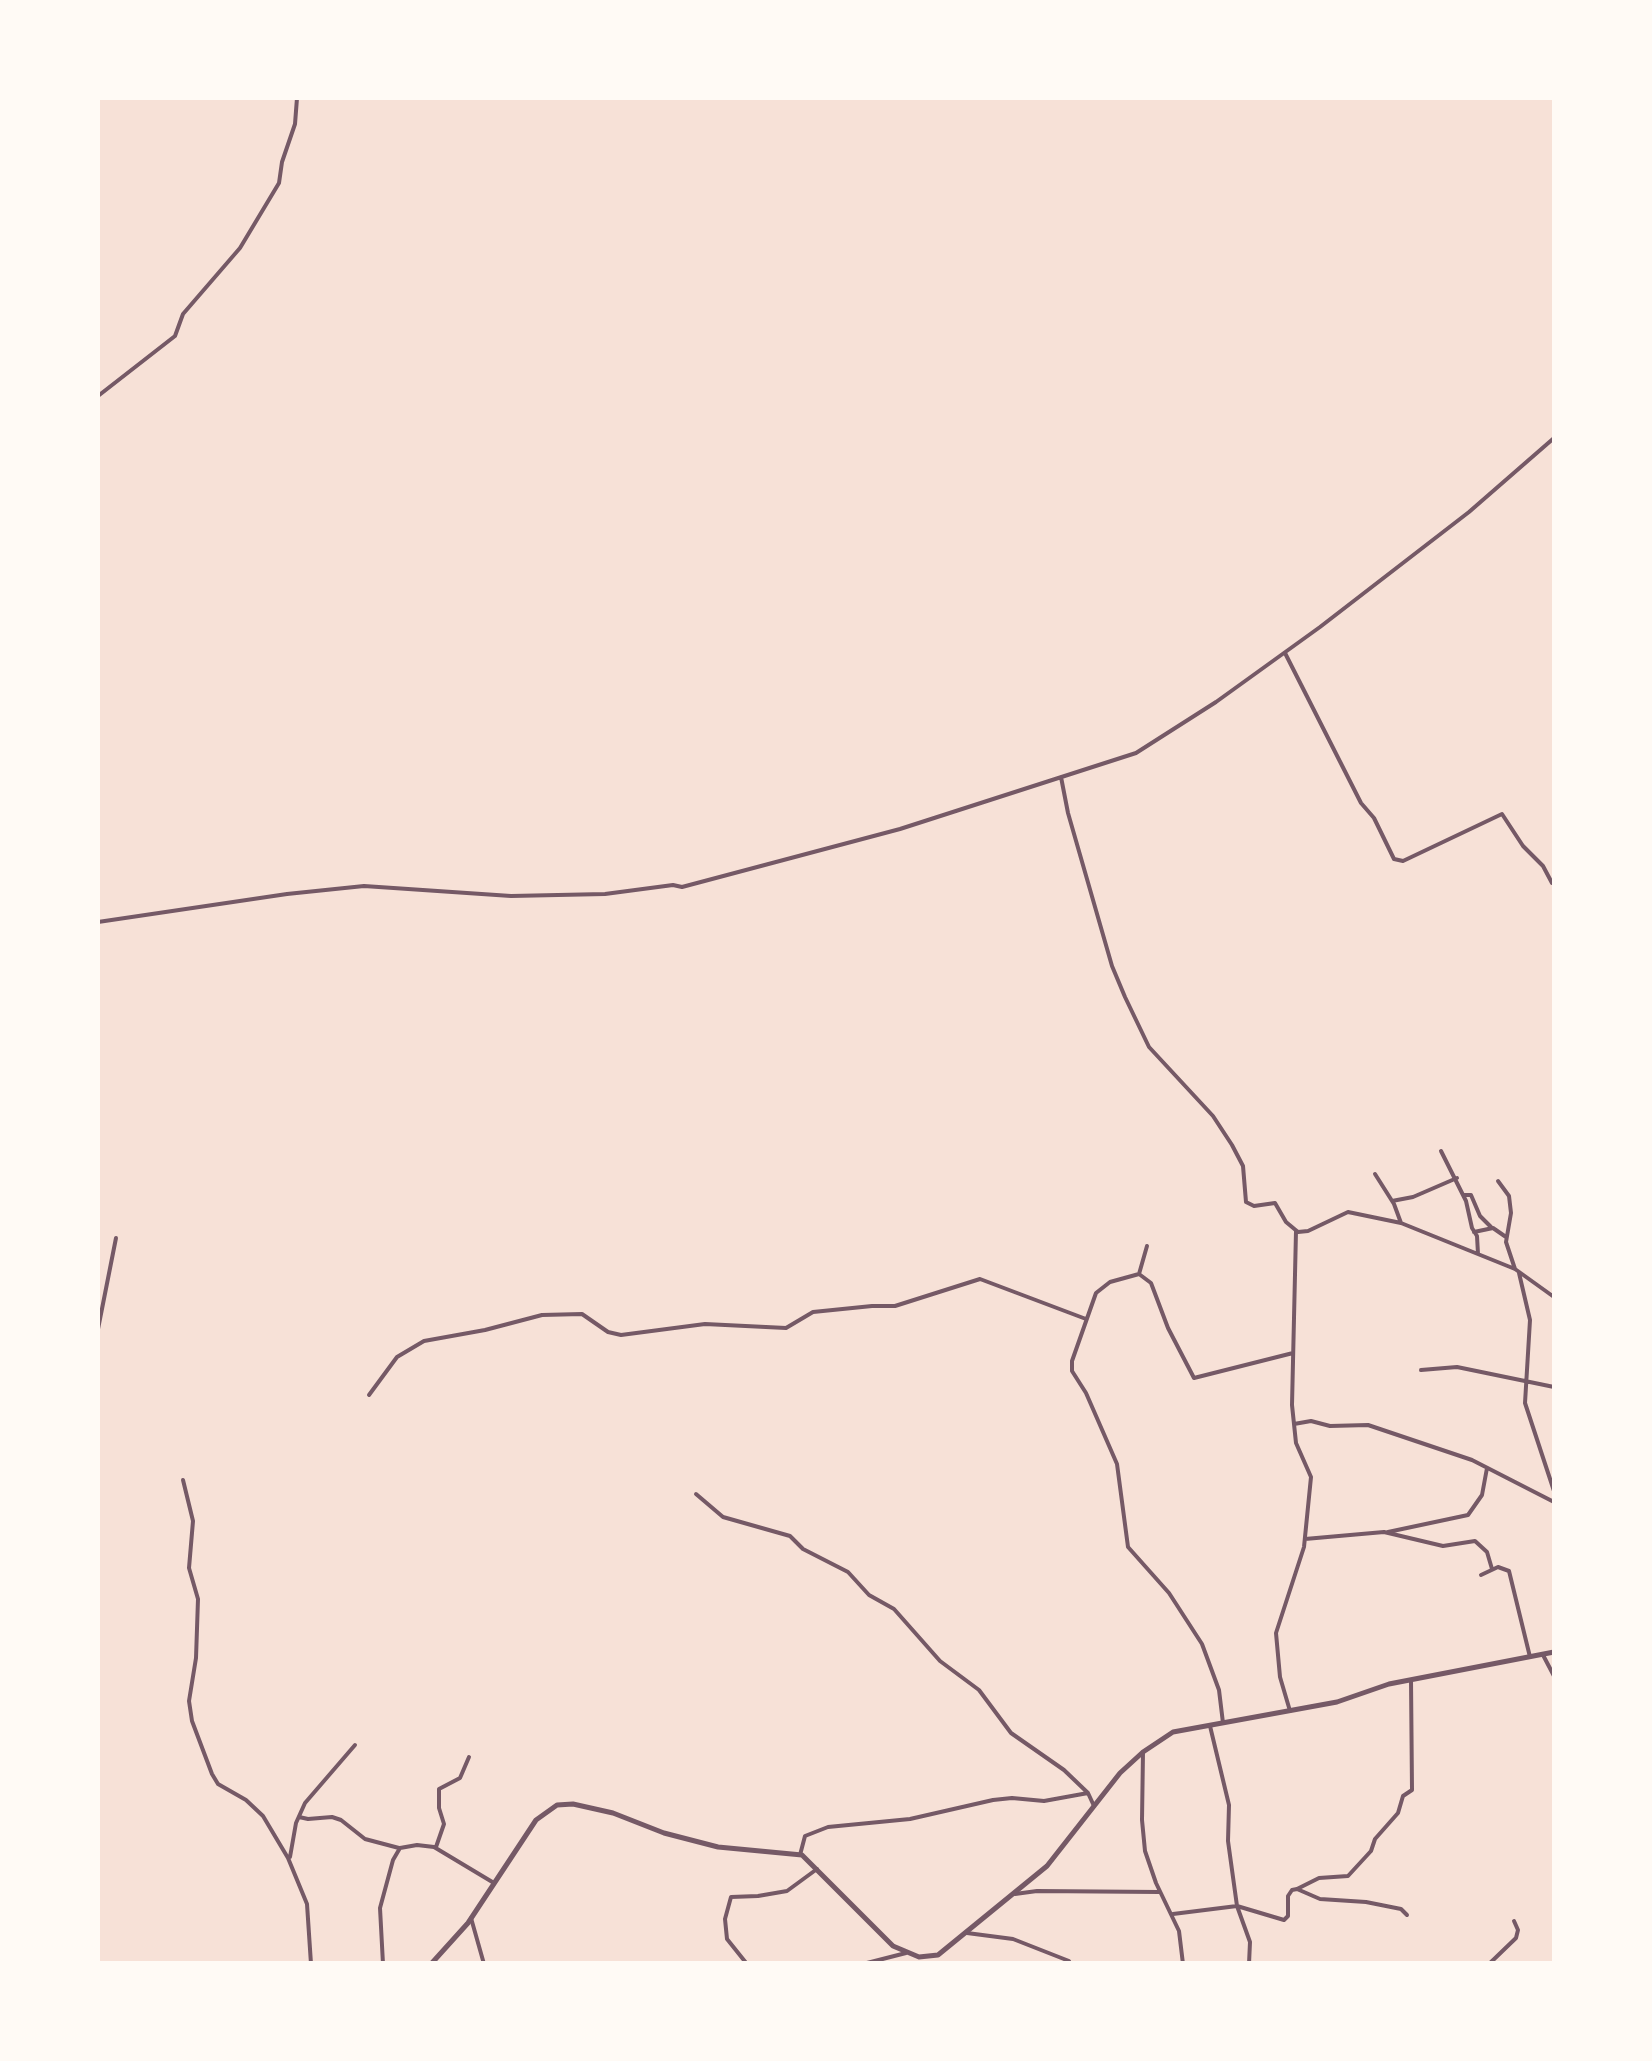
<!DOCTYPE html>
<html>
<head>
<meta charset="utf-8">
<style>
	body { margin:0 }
	#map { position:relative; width:1652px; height:2061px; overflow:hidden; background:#f7e1d7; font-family:Ubuntu,sans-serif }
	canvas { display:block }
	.frame { position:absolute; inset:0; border:100px solid #fffaf5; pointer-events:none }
</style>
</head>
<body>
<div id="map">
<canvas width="1652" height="2061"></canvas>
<div class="frame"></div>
</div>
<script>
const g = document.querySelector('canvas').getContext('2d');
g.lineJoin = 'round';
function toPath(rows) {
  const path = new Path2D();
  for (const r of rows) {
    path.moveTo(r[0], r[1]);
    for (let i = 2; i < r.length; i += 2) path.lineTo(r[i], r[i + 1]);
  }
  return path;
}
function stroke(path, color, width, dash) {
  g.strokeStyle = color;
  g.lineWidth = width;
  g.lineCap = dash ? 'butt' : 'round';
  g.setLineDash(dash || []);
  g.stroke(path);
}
stroke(toPath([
	[98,396,175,336,183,314,240,248,279,183,282,162,295,124,297,98],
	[1285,653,1361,803,1374,818,1394,859,1403,861,1502,814,1523,846,1543,866,1552,883],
	[1061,777,1068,813,1112,966,1125,997,1149,1047,1213,1116,1232,1145,1243,1166,1246,1202,1254,1206,1275,1203,1286,1222,1298,1232,1308,1231,1348,1212,1401,1223,1515,1269,1554,1297],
	[98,922,287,894,364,886,511,896,605,894,673,885,682,887,900,829,1136,753,1216,702,1320,627,1469,512,1554,438],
	[1441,1151,1466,1201,1472,1228,1477,1236,1478,1254],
	[1375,1174,1394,1204,1401,1223],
	[1498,1181,1509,1196,1511,1213,1506,1242,1515,1269],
	[1464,1195,1471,1195,1480,1216,1491,1227],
	[1392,1201,1413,1197,1457,1178],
	[1474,1232,1493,1228,1506,1237],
	[1147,1246,1139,1274,1110,1282,1096,1293,1072,1361,1072,1371,1086,1393,1117,1464,1128,1547,1169,1593,1202,1644,1219,1690,1223,1723],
	[1519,1273,1530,1320,1525,1403,1554,1491],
	[1139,1274,1151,1283,1168,1328,1194,1378,1293,1353],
	[98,1329,116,1238],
	[1421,1370,1457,1367,1554,1387],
	[369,1395,397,1357,424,1341,485,1330,542,1315,582,1314,608,1332,621,1335,705,1324,786,1328,813,1312,872,1306,895,1306,980,1279,1086,1319],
	[1294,1424,1311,1421,1330,1426,1368,1425,1472,1460,1554,1502],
	[183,1480,193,1521,189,1568,198,1599,196,1658,189,1701,192,1721,212,1774,218,1784,246,1800,263,1816,288,1858,307,1904,311,1964],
	[696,1494,723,1517,790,1536,803,1549,848,1572,869,1595,894,1609,940,1661,979,1690,1011,1733,1064,1770,1088,1793,1094,1806],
	[1388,1532,1468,1515,1482,1495,1487,1468],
	[1305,1539,1384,1532,1443,1546,1475,1541,1487,1552,1492,1569],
	[1481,1575,1498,1567,1509,1571,1530,1657],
	[1543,1655,1554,1676],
	[1290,1711,1280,1677,1276,1633,1304,1547,1311,1477,1296,1443,1292,1405,1296,1231],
	[1210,1726,1229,1805,1228,1841,1237,1906,1250,1942,1249,1964],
	[1143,1752,1142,1820,1145,1851,1156,1883,1179,1931,1183,1964],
	[299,1817,308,1819,332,1817,341,1820,365,1839,399,1848],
	[436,1847,444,1824,439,1808,439,1789,460,1778,469,1757],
	[800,1855,805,1836,828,1827,910,1819,993,1800,1012,1798,1044,1801,1088,1793],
	[290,1857,296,1823,305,1803,355,1745],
	[1297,1889,1319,1878,1348,1876,1371,1851,1375,1839,1398,1813,1403,1796,1412,1790,1411,1680],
	[1015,1894,1037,1891,1159,1892],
	[1173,1914,1237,1906,1284,1920,1288,1916,1288,1896,1292,1890,1297,1889,1320,1899,1366,1902,1401,1909,1407,1915],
	[471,1918,484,1964],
	[967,1933,1013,1939,1069,1961],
	[383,1964,380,1908,393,1860,400,1848,417,1845,434,1847,494,1883],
	[747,1964,727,1939,725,1919,731,1897,758,1896,787,1891,817,1869],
	[863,1964,906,1953],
	[1489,1964,1516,1938,1518,1930,1514,1921]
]), '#755966', 4);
stroke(toPath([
	[431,1964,468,1923,536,1820,557,1805,573,1804,613,1813,664,1833,718,1847,802,1855,893,1946,919,1957,938,1955,1047,1866,1120,1773,1143,1752,1173,1732,1337,1702,1389,1684,1554,1652]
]), '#755966', 5);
</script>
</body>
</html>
